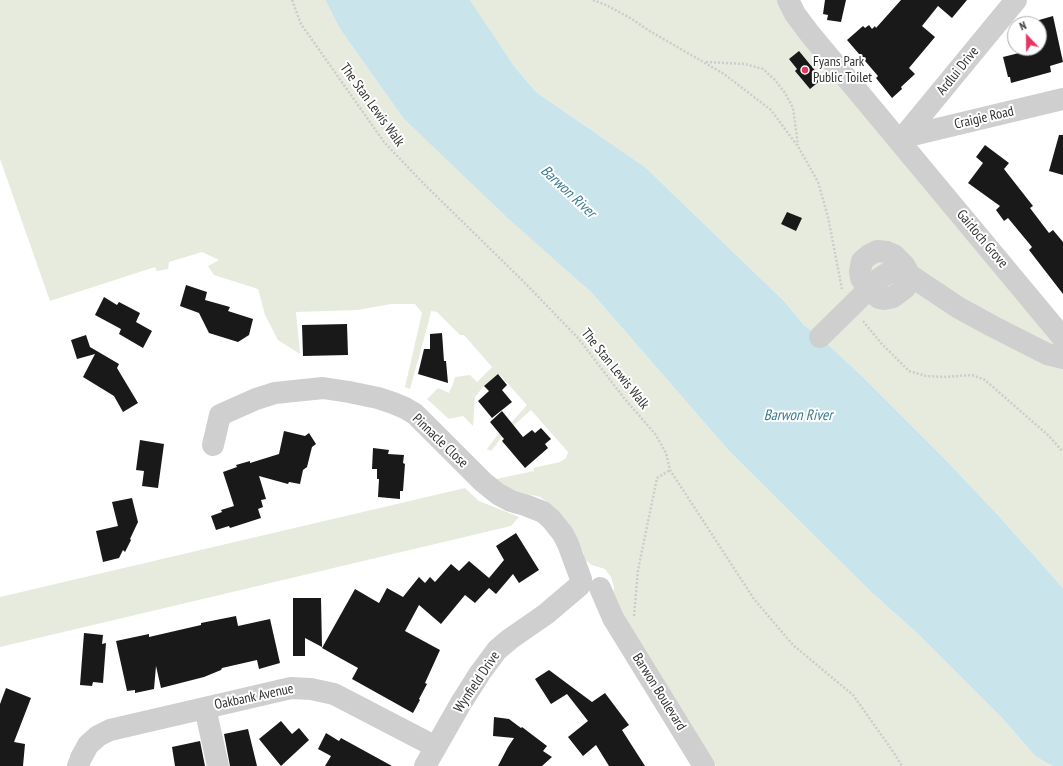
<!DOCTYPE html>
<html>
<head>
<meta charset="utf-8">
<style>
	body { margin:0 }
	#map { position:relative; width:1063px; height:766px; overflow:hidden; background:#fff; font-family:"PT Sans Narrow",sans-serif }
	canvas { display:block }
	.north { position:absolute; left:1007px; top:16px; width:40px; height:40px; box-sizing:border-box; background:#fff; border:1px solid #adadad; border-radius:50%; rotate:338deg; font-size:11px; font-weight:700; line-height:16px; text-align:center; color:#323232 }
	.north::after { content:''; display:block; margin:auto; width:14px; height:18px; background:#e7365f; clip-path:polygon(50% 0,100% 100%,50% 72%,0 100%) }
</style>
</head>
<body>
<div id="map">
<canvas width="1063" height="766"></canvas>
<div class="north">N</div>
</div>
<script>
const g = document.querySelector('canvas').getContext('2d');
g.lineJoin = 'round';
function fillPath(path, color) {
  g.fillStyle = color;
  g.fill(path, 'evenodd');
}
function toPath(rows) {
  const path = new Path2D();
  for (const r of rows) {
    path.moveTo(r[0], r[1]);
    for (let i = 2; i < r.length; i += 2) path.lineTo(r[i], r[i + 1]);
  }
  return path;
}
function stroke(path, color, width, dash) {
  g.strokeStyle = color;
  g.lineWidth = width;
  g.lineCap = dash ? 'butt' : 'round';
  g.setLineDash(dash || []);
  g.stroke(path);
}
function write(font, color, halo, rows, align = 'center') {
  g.font = font + ' "PT Sans Narrow",sans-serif';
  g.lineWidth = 4;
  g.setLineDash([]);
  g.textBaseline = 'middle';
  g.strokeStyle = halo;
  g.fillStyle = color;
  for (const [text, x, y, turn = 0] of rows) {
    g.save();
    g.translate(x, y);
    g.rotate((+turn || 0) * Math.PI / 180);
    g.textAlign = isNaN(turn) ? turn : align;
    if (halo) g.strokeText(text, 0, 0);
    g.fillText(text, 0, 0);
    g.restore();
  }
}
fillPath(toPath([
	[0,0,325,0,340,29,403,118,591,292,729,451,869,590,918,634,1003,719,1036,757,1053,766,716,766,613,598,614,587,611,577,605,569,592,565,581,557,584,555,584,553,554,507,540,497,519,492,506,488,496,479,534,471,533,468,560,462,566,458,568,452,531,410,504,434,491,451,487,449,499,433,511,423,527,405,499,374,484,386,475,397,473,426,463,416,449,419,427,399,438,388,449,393,453,384,455,377,470,375,477,382,492,367,464,335,460,335,437,312,431,311,428,324,410,389,405,387,422,313,415,304,391,304,358,310,296,312,300,354,278,340,265,315,258,289,214,275,208,266,219,260,202,252,169,262,168,269,157,271,155,267,50,301,0,159],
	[470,0,777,0,1044,328,1063,358,1063,588,997,514,943,457,862,376,820,337,804,325,784,301,645,167,536,92,514,66,476,11],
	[465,488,479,501,519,517,511,526,0,647,0,597]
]), '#e7ebde');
fillPath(toPath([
	[325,0,470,0,477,11,514,66,536,92,645,167,784,301,804,325,820,337,862,376,943,457,997,514,1063,588,1063,766,1053,766,1036,757,1003,719,918,634,869,590,729,451,591,292,510,220,403,118,340,29]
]), '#cae4ec');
fillPath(toPath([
	[825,0,846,0,841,22,827,20,828,15,823,14],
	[901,0,967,0,952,18,938,6,922,26,935,37,909,68,915,74,901,87,902,89,892,98,876,78,878,76,847,40,863,26,865,28,869,25,872,29,875,26,876,28],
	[1053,16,1063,62,1050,66,1051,72,1011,83,1010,77,1008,77,1003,57,1039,48,1039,20],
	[799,51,822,79,810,89,795,71,797,69,789,59],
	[1059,135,1063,135,1063,175,1049,171],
	[985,145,1009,163,1004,169,1033,206,1030,208,1049,233,1053,230,1063,242,1063,294,1029,250,1032,247,1008,218,1004,221,996,210,1000,206,968,183,983,163,976,157],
	[787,212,802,218,796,231,781,224],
	[186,285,207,292,205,300,230,307,228,311,253,319,249,335,238,342,209,333,199,313,180,306],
	[104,297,117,305,119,302,140,313,136,322,152,331,143,348,119,334,121,329,95,315],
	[347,324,348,355,303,356,302,325],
	[442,333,444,361,446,361,448,383,418,374,424,349,430,349,430,334],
	[86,335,90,347,119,364,117,368,138,403,123,412,114,396,83,377,95,354,77,359,71,340],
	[498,374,507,385,502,390,512,402,492,418,478,401,489,391,484,386],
	[502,411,523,437,532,430,535,433,541,428,551,439,545,444,548,448,525,468,502,441,504,439,490,422],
	[284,431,305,436,309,433,316,444,312,447,307,467,303,470,300,484,289,482,288,484,259,476,266,499,261,500,263,507,258,509,261,518,230,528,229,526,216,530,211,516,222,512,221,510,234,506,223,472,237,467,236,465,250,461,250,463,279,454],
	[140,440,164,444,158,488,142,486,144,471,136,470],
	[373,448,389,450,388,454,404,455,403,463,405,464,403,491,400,491,400,499,378,497,379,479,377,479,377,469,372,469],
	[132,498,138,522,130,539,131,540,125,552,123,550,119,558,103,562,96,531,118,526,112,502],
	[516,533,539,570,519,583,513,574,496,594,489,588,475,603,465,595,441,624,419,605,405,631,440,650,425,683,427,684,419,699,420,700,413,713,352,679,358,668,322,648,355,589,379,603,387,588,403,597,419,577,425,583,430,577,435,582,451,564,459,571,469,561,489,578,504,560,496,546],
	[293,598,321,598,322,647,305,638,305,656,293,656],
	[236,616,238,626,270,619,280,663,259,669,257,660,222,668,221,670,204,677,161,688,156,666,154,689,135,693,135,690,127,691,116,641,149,634,149,637,201,625,201,623],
	[84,633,103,635,102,644,106,643,103,683,93,682,92,686,80,685],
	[549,670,592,702,605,693,629,725,622,730,645,766,609,766,596,745,583,756,568,737,588,721,567,694,551,704,535,679],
	[6,688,31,698,14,742,25,744,23,766,0,766,0,704],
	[494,717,509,719,521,728,522,727,547,746,543,751,552,757,542,766,498,766,508,747,514,738,493,736],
	[281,721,292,734,299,728,309,740,281,766,259,739],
	[248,729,257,766,230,766,224,734],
	[326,733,339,741,341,738,392,766,325,766,331,756,318,749],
	[200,741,205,766,175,766,172,747]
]), '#191919');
stroke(toPath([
	[292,0,301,24,384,142,423,183,522,280,578,338,624,398,656,435,666,453,670,470,754,599,793,645,853,695,892,750,902,766],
	[593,0,606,5,632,19,648,30,724,74,771,110,799,148,818,182,828,217,842,289],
	[706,62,745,64,763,69,775,80,785,93,793,108,798,145],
	[863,321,881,343,909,371,926,376,944,377,972,375,985,380,1049,436,1063,452],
	[634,616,638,570,657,478,670,470]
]), '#ccc', 2.5, [2, 2]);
stroke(toPath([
	[788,0,795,14,810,34,1063,338],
	[904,137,1063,99],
	[900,141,1016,0],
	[877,251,887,252,894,255,904,265,908,272,909,280,905,288,893,297,884,299,879,298,868,289,861,278,860,271,862,261,869,255,877,251],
	[820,337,879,279,888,273,898,271,908,274,959,308,992,326,1047,354,1063,358],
	[213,445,220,415,256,399,275,393,323,388,349,392,378,398,393,403,405,408,415,414,483,482,498,494,511,501,525,505,543,512,551,519,563,534,568,544,581,579],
	[600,588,613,618,704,766],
	[205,708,218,766],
	[78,766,81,758,88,745,98,736,110,730,291,688,311,689,334,694,436,747],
	[425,766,461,703,480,673,497,650,510,639,546,614,579,586]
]), '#cfcfcf', 22);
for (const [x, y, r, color] of [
	[805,70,4,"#e7365f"]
]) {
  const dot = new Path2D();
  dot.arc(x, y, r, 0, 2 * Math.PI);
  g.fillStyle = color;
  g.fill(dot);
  stroke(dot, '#fff', 1.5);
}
write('14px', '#323232', '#fff', [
	["Fyans Park",813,62],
	["Public Toilet",813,78]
], 'left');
write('14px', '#323232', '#fff', [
	["Ardlui Drive",958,71,-51],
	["The Stan Lewis Walk",372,105,54],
	["Craigie Road",984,118,-13],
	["Gairloch Grove",982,239,50],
	["The Stan Lewis Walk",615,369,51],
	["Pinnacle Close",440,441,44],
	["Wynfield Drive",477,682,-56],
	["Barwon Boulevard",659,692,58],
	["Oakbank Avenue",254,697,-12]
]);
write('italic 15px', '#3c7c8f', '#fff', [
	["Barwon River",568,192,43],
	["Barwon River",798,416]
]);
</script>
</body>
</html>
